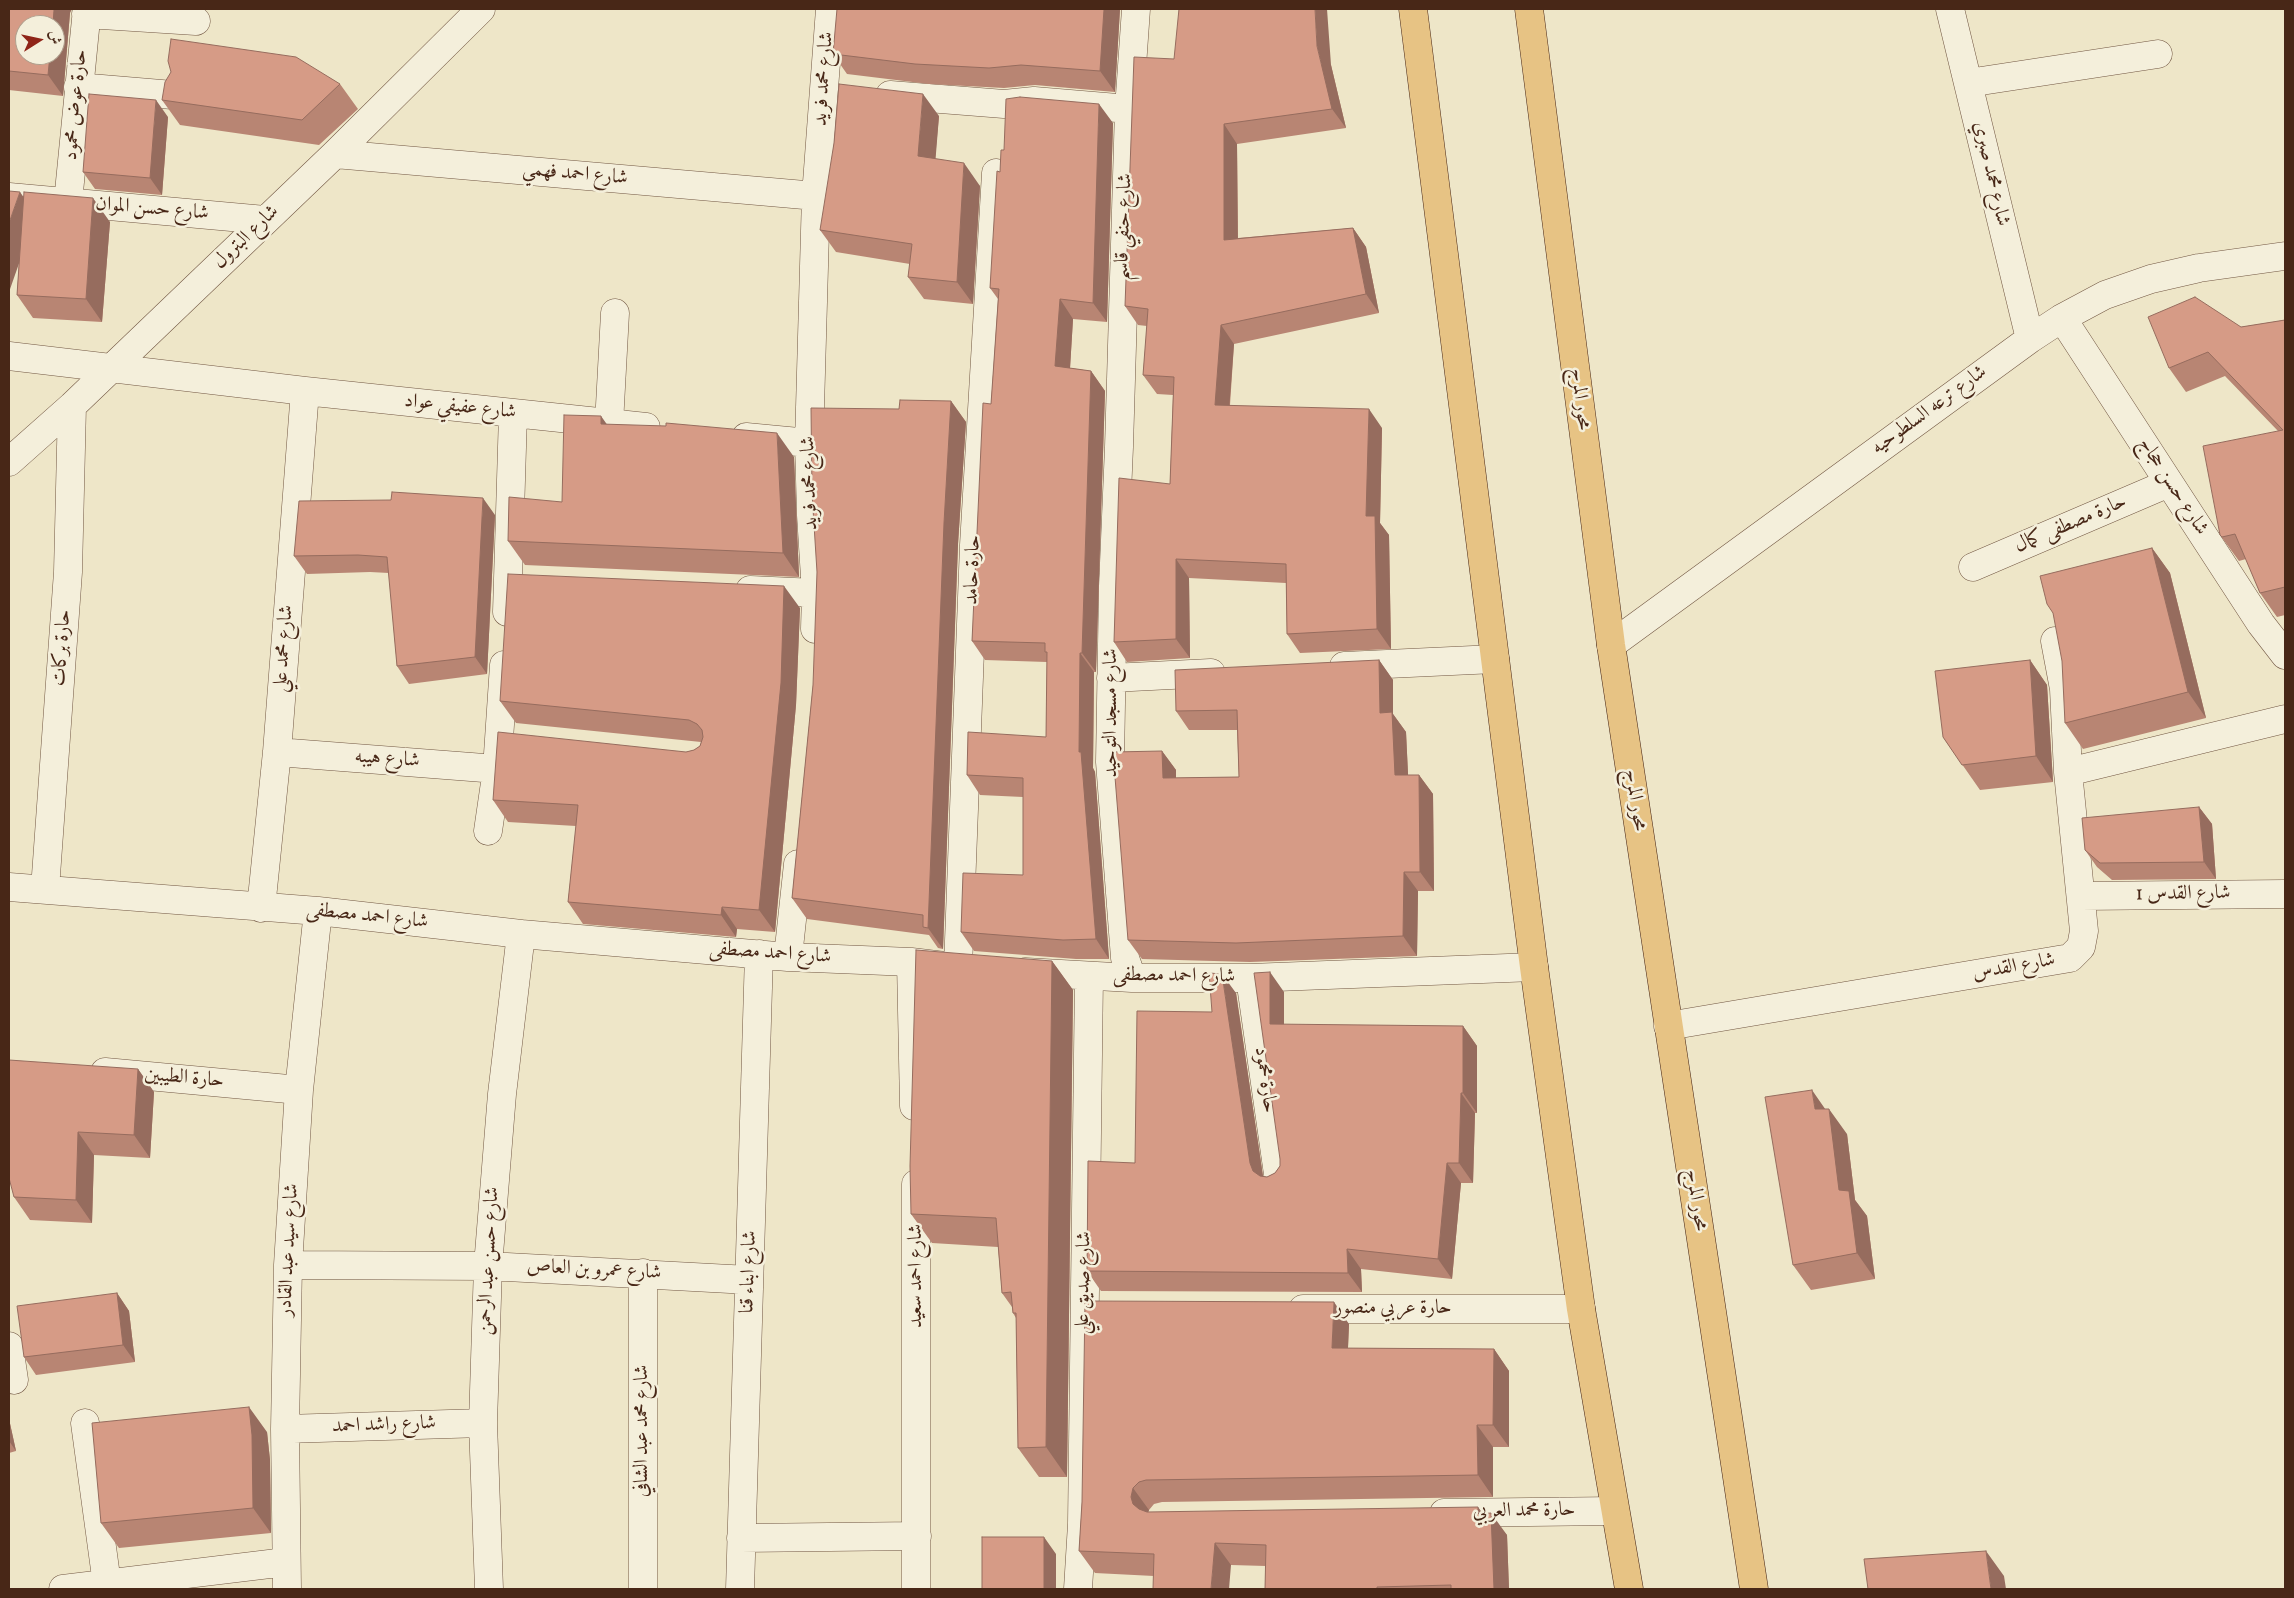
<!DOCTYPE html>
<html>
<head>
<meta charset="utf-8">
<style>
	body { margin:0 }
	#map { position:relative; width:2294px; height:1598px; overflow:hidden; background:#eee6c8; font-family:Vollkorn,Amiri,serif }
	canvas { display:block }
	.frame { position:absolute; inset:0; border:10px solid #482717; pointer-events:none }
	.north { position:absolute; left:15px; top:15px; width:50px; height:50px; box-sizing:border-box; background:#f4efdb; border:1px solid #af9f8d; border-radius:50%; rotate:80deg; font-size:14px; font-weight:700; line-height:20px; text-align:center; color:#482717 }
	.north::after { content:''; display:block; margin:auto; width:18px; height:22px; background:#8f2418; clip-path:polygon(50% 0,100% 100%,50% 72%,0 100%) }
</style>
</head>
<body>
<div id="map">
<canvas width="2294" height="1598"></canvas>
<div class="frame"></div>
<div class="north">ش</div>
</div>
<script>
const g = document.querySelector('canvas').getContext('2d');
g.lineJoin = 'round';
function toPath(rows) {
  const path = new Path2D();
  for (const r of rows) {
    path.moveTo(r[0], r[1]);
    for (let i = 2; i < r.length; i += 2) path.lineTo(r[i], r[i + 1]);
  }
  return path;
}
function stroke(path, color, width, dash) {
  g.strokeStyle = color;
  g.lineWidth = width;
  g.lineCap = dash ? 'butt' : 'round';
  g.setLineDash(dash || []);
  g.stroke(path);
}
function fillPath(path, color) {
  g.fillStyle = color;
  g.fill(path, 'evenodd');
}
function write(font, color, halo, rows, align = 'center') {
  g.font = font + ' Vollkorn,Amiri,serif';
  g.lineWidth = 5;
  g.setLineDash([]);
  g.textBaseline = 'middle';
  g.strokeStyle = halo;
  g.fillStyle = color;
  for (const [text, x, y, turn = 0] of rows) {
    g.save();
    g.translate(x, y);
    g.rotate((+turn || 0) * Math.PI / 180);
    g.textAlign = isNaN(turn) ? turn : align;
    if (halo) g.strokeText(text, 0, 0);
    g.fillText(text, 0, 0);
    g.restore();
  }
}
const minor = toPath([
	[1950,9,2030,339],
	[86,14,196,21],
	[1968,83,2158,54],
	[78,87,173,95],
	[890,95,1004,104,1034,101,1129,109],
	[335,154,816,196],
	[9,197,265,220],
	[68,202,87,9],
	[2062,318,2261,624,2285,655],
	[9,356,305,391,646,427],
	[609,424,615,313],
	[746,437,809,443],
	[9,462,72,406,335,154,481,9],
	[1973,567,2169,483],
	[750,590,816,593],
	[507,612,513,414],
	[815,629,816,593,811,515,809,443,816,196,830,9],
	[1611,645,2030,339,2062,318,2105,295,2151,279,2199,268,2285,256],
	[1344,666,1495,659],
	[1111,678,1211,673],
	[277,752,497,769],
	[2068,772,2285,719],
	[488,831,497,769,504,665],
	[9,887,318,911,521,934,788,957,911,962,953,967],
	[45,889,68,572,72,406],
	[2081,896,2285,894],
	[261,908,277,752,305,391],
	[788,957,798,864],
	[911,962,914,1106],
	[958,967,974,545,996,173],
	[1025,972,1132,978,1250,978,1534,967],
	[1132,978,1125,958,1110,762,1113,586,1119,447,1129,109,1136,9],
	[1250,978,1279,1181],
	[1668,1026,2070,958,2081,947,2084,931,2068,772,2064,689,2055,641],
	[105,1072,299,1090],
	[916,1184,916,1589],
	[288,1265,488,1266,749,1280],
	[1303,1309,1581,1309],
	[9,1346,14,1380],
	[85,1423,107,1584],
	[285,1429,483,1423],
	[1444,1513,1615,1511],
	[741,1538,917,1536],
	[63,1589,286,1562],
	[287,1589,285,1429,288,1265,299,1090,318,911],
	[489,1589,483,1423,488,1266,502,1094,521,934],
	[643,1589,643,1273],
	[740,1589,759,954],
	[1078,1589,1082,1524,1089,976]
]);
const major = toPath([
	[1413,9,1534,967,1581,1309,1629,1589],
	[1529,9,1611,645,1754,1589]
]);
stroke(minor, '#725743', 29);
stroke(major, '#482717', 29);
stroke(minor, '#f4efdb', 28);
stroke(major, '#e7c384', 28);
fillPath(toPath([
	[9,9,70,13,63,96,9,90],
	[1120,9,1115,92,1035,85,1004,88,929,84,847,74,833,54],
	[1174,59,1331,65,1346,128,1237,144,1238,238,1353,228,1366,247,1379,313,1234,344,1230,405,1382,428,1380,523,1389,535,1391,649,1300,653,1287,634,1286,583,1189,578,1190,658,1127,662,1114,642,1170,484,1173,395,1157,394,1143,375,1147,326,1138,325,1125,306],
	[340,84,358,109,319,145,180,125,162,100],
	[939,116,935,159,980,186,973,304,924,299,908,277,910,264,836,252,820,230],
	[168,117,162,195,95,189,83,172],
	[1113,123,1107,322,1073,319,1070,368,1091,371,1105,391,1096,672,1094,672,1093,768,1095,772,1109,959,1076,959,974,951,961,932,1023,875,1023,797,980,795,967,775,1046,737,1047,662,985,660,972,641,991,404,998,299,990,288,1000,172,1004,150],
	[23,196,110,222,102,322,33,318,17,295],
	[2285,320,2285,615,2277,617,2260,593,2246,559,2239,561,2220,535,2278,431,2225,376,2186,392,2169,368,2241,327],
	[951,401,966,422,958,544,943,949,938,948,929,935,807,919,792,898,813,685,899,409],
	[606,424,794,457,799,577,525,565,508,541,562,502],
	[495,515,487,674,409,684,397,666,389,573,370,572,307,574,294,556],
	[2152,548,2170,573,2206,718,2083,749,2065,723],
	[800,608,796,705,775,932,737,929,736,937,583,924,568,902,576,826,508,822,493,800,686,752,694,750,700,746,701,742,516,723,500,701],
	[1379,660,1393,680,1393,714,1406,732,1408,775,1419,775,1433,794,1434,891,1418,891,1417,956,1250,962,1142,959,1128,940,1162,751,1176,770,1176,778,1239,777,1237,730,1189,730,1176,711],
	[2030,660,2047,685,2053,782,1980,790,1943,737],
	[2199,807,2212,824,2216,879,2112,880,2097,867,2085,850],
	[1052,961,1073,990,1067,1477,1039,1477,1018,1448,1016,1318,1013,1313,1012,1307,1002,1293,998,1247,932,1243,911,1214],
	[1284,992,1284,1025,1463,1026,1477,1046,1477,1113,1475,1113,1473,1183,1461,1183,1452,1279,1361,1269,1362,1292,1101,1291,1087,1271,1135,1163,1212,1012,1236,993,1263,1176,1267,1177,1275,1173,1280,1166,1280,1159],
	[138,1069,154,1092,150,1158,94,1155,92,1223,30,1220,14,1197],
	[1847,1134,1855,1200,1867,1216,1875,1279,1811,1290,1793,1265],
	[117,1293,129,1311,135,1362,36,1375,24,1357],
	[1349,1324,1348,1348,1494,1349,1509,1371,1509,1447,1493,1447,1493,1497,1162,1502,1154,1504,1149,1510,1148,1512,1483,1513,1507,1535,1509,1589,1265,1589,1266,1566,1231,1565,1154,1576,1095,1573,1079,1551,1082,1502],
	[9,1419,16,1451,9,1453],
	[267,1432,270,1460,271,1533,119,1548,101,1523]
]), '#b88573');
fillPath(toPath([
	[54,9,72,9,70,13,63,96,48,75,50,55,55,55,55,25,53,25],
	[1104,9,1120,9,1115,92,1100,71],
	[1315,9,1327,9,1331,65,1346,128,1332,109,1317,46],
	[923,94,939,116,934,178,918,156],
	[156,100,168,117,162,195,150,178],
	[1099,104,1113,123,1107,322,1093,303],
	[1224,124,1237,144,1238,259,1224,240],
	[964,163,980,186,973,304,957,282],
	[20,192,36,215,9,292,9,223],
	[93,198,110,222,102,322,86,299],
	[1353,228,1366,247,1379,313,1366,294],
	[1060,299,1073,319,1069,385,1055,366],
	[1221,325,1234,344,1228,424,1215,405],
	[1091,371,1105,391,1096,672,1082,653],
	[951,401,966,422,958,544,943,949,928,928,944,523],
	[1369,409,1382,428,1380,523,1389,535,1391,649,1377,629,1366,516],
	[601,416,618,440,601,424],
	[777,433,794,457,799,577,783,553],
	[483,498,495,515,487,674,475,657],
	[2152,548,2170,573,2206,718,2188,692],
	[1176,559,1189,578,1190,658,1176,639],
	[784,586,800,608,796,705,775,932,759,910],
	[1080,653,1094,672,1093,768,1095,772,1109,959,1096,939,1079,752],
	[1379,660,1393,680,1393,714,1406,732,1409,794,1395,775,1380,713],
	[2030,660,2047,685,2053,782,2036,756],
	[1162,751,1176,770,1176,797,1163,778],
	[1419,775,1433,794,1434,891,1420,872],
	[2199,807,2212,824,2216,879,2204,862],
	[1404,872,1418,891,1417,956,1403,936],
	[722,907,737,929,736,937,721,915],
	[1052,961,1073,990,1067,1477,1046,1447],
	[1270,972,1284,992,1284,1044,1270,1024],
	[1222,974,1236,993,1264,1183,1253,1171,1250,1163],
	[1463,1026,1477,1046,1477,1113,1463,1093],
	[138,1069,154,1092,150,1158,134,1135],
	[1812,1090,1830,1116,1829,1109,1847,1134,1855,1200,1867,1216,1875,1279,1857,1253,1815,1109],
	[1461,1093,1475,1113,1473,1183,1459,1163],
	[78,1132,94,1155,92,1223,76,1200],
	[1447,1163,1461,1183,1452,1279,1438,1259],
	[1347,1249,1361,1269,1362,1292,1348,1273],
	[117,1293,129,1311,135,1362,123,1345],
	[1334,1302,1349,1324,1347,1370,1332,1348],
	[1494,1349,1509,1371,1509,1447,1493,1425],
	[249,1407,267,1432,270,1460,271,1533,253,1508],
	[9,1419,16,1451,9,1441],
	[1477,1425,1493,1447,1493,1497,1478,1475],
	[1133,1488,1149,1510,1146,1519,1133,1504,1131,1497],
	[1478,1507,1492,1526,1491,1513,1507,1535,1509,1589,1494,1589,1478,1514],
	[1044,1537,1056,1554,1056,1589,1044,1589],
	[1215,1543,1231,1565,1229,1589,1211,1589],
	[1986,1551,2004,1576,2006,1589,1991,1589]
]), '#966c5e');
const building = toPath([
	[9,9,54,9,53,25,25,25,25,55,50,55,48,75,9,71,9,9],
	[837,9,1104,9,1100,71,1021,65,989,68,915,64,833,54,837,9],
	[1179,9,1315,9,1317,46,1332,109,1224,124,1224,240,1353,228,1366,294,1221,325,1215,405,1369,409,1366,516,1375,516,1377,629,1287,634,1286,564,1176,559,1176,639,1114,642,1119,478,1170,484,1174,377,1143,375,1148,309,1125,306,1134,57,1174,59,1179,9],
	[171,39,296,57,340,84,302,120,162,100,165,82,171,72,168,61,171,39],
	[839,84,923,94,918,156,964,163,957,282,908,277,912,244,820,230,834,143,839,84],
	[89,94,156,100,150,178,83,172,89,94],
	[1020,97,1099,104,1093,303,1060,299,1055,366,1091,371,1082,653,1080,653,1079,752,1081,752,1096,939,1063,940,961,932,963,873,1023,875,1023,778,967,775,968,732,1046,737,1047,652,1045,652,1045,643,972,641,983,403,991,404,999,289,990,288,997,171,1000,172,1001,150,1004,150,1006,99,1020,97],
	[9,191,20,192,9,223,9,191],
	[24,192,93,198,86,299,17,295,24,192],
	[2195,297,2241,327,2285,320,2285,587,2260,593,2235,534,2222,537,2220,535,2203,446,2283,430,2208,352,2169,368,2148,317,2195,297],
	[900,400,951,401,944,523,928,928,923,927,923,915,792,898,813,685,817,572,812,493,811,408,899,409,900,400],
	[564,415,601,416,601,424,666,426,666,423,777,433,783,553,508,541,509,497,562,502,564,415],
	[392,492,483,498,475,657,397,666,387,557,358,555,294,556,299,501,391,500,392,492],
	[2152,548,2188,692,2065,723,2062,661,2053,613,2047,604,2040,576,2152,548],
	[508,574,784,586,781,683,759,910,722,907,721,915,568,902,578,805,493,800,498,732,686,752,694,750,700,746,703,737,702,730,697,724,689,720,500,701,508,574],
	[1379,660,1380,713,1392,712,1395,775,1419,775,1420,872,1404,872,1403,936,1236,943,1128,940,1113,752,1162,751,1163,778,1239,777,1237,710,1176,711,1175,670,1379,660],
	[2030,660,2036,756,1962,765,1943,737,1935,671,2030,660],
	[2199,807,2204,862,2100,863,2085,850,2082,818,2199,807],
	[916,950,1052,961,1046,1447,1018,1448,1016,1313,1013,1313,1011,1292,1002,1293,996,1218,911,1214,910,1166,916,950],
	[1270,972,1270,1024,1463,1026,1463,1093,1461,1093,1459,1163,1447,1163,1438,1259,1347,1249,1348,1273,1087,1271,1088,1161,1135,1163,1137,1011,1212,1012,1209,973,1222,974,1250,1163,1253,1171,1260,1176,1267,1177,1275,1173,1280,1166,1280,1159,1254,973,1270,972],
	[9,1060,138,1069,134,1135,78,1132,76,1200,14,1197,9,1178,9,1060],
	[1812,1090,1815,1109,1829,1109,1839,1190,1849,1191,1857,1253,1793,1265,1765,1097,1812,1090],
	[117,1293,123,1345,24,1357,17,1306,117,1293],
	[1085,1301,1334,1302,1332,1348,1494,1349,1493,1425,1477,1425,1478,1475,1146,1480,1139,1482,1133,1488,1131,1497,1133,1504,1139,1509,1147,1512,1478,1507,1478,1514,1491,1513,1494,1589,1451,1589,1451,1585,1377,1587,1377,1589,1265,1589,1266,1545,1215,1543,1211,1589,1153,1589,1154,1554,1079,1551,1082,1502,1085,1301],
	[249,1407,252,1435,253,1508,101,1523,92,1423,249,1407],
	[982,1537,1044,1537,1044,1589,982,1589,982,1537],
	[1986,1551,1991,1589,1868,1589,1864,1559,1986,1551]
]);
fillPath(building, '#d69b86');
stroke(building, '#966c5e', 1);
write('20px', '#482717', '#f4efdb', [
	["شارع محمد فريد",825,79,-86],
	["حارة عوض محمود",77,105,-85],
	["شارع محمد صبري",1990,174,77],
	["شارع احمد فهمي",575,175,5],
	["شارع حسن الموان",152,210,5],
	["شارع حنفي قاسم",1125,227,-88],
	["شارع البترول",247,238,-44],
	["محور المرج",1579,399,83],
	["شارع عفيفي عواد",460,408,6],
	["شارع ترعه السلطوحيه",1930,411,-36],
	["شارع محمد فريد",811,483,-92],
	["شارع حسن حجاج",2172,487,57],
	["حارة مصطفى كمال",2071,525,-23],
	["حارة حامد",974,570,-88],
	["حارة بركات",63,648,-86],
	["شارع محمد علي",285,649,-86],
	["شارع مسجد التوحيد",1112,713,-90],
	["شارع هيبه",387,760,4],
	["محور المرج",1634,800,81],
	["شارع القدس 1",2183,895,-1],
	["شارع احمد مصطفى",367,917,6],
	["شارع احمد مصطفى",770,954,4],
	["شارع القدس",2014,968,-10],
	["شارع احمد مصطفى",1174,977,1],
	["حارة الطيبين",184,1079,5],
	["حارة محمود",1264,1080,82],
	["محور المرج",1695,1200,81],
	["شارع سيد عبد القادر",290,1250,-87],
	["شارع حسن عبد الرحمن",490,1261,-87],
	["شارع عمرو بن العاص",594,1271,3],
	["شارع ابناء قنا",750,1272,-88],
	["شارع احمد سعيد",917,1276,-90],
	["شارع صديق علي",1085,1283,-89],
	["حارة عربي منصور",1393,1309],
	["شارع راشد احمد",384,1426,-2],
	["شارع محمد عبد الشافي",643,1431,-90],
	["حارة محمد العربي",1524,1512,-1]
]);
</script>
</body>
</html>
